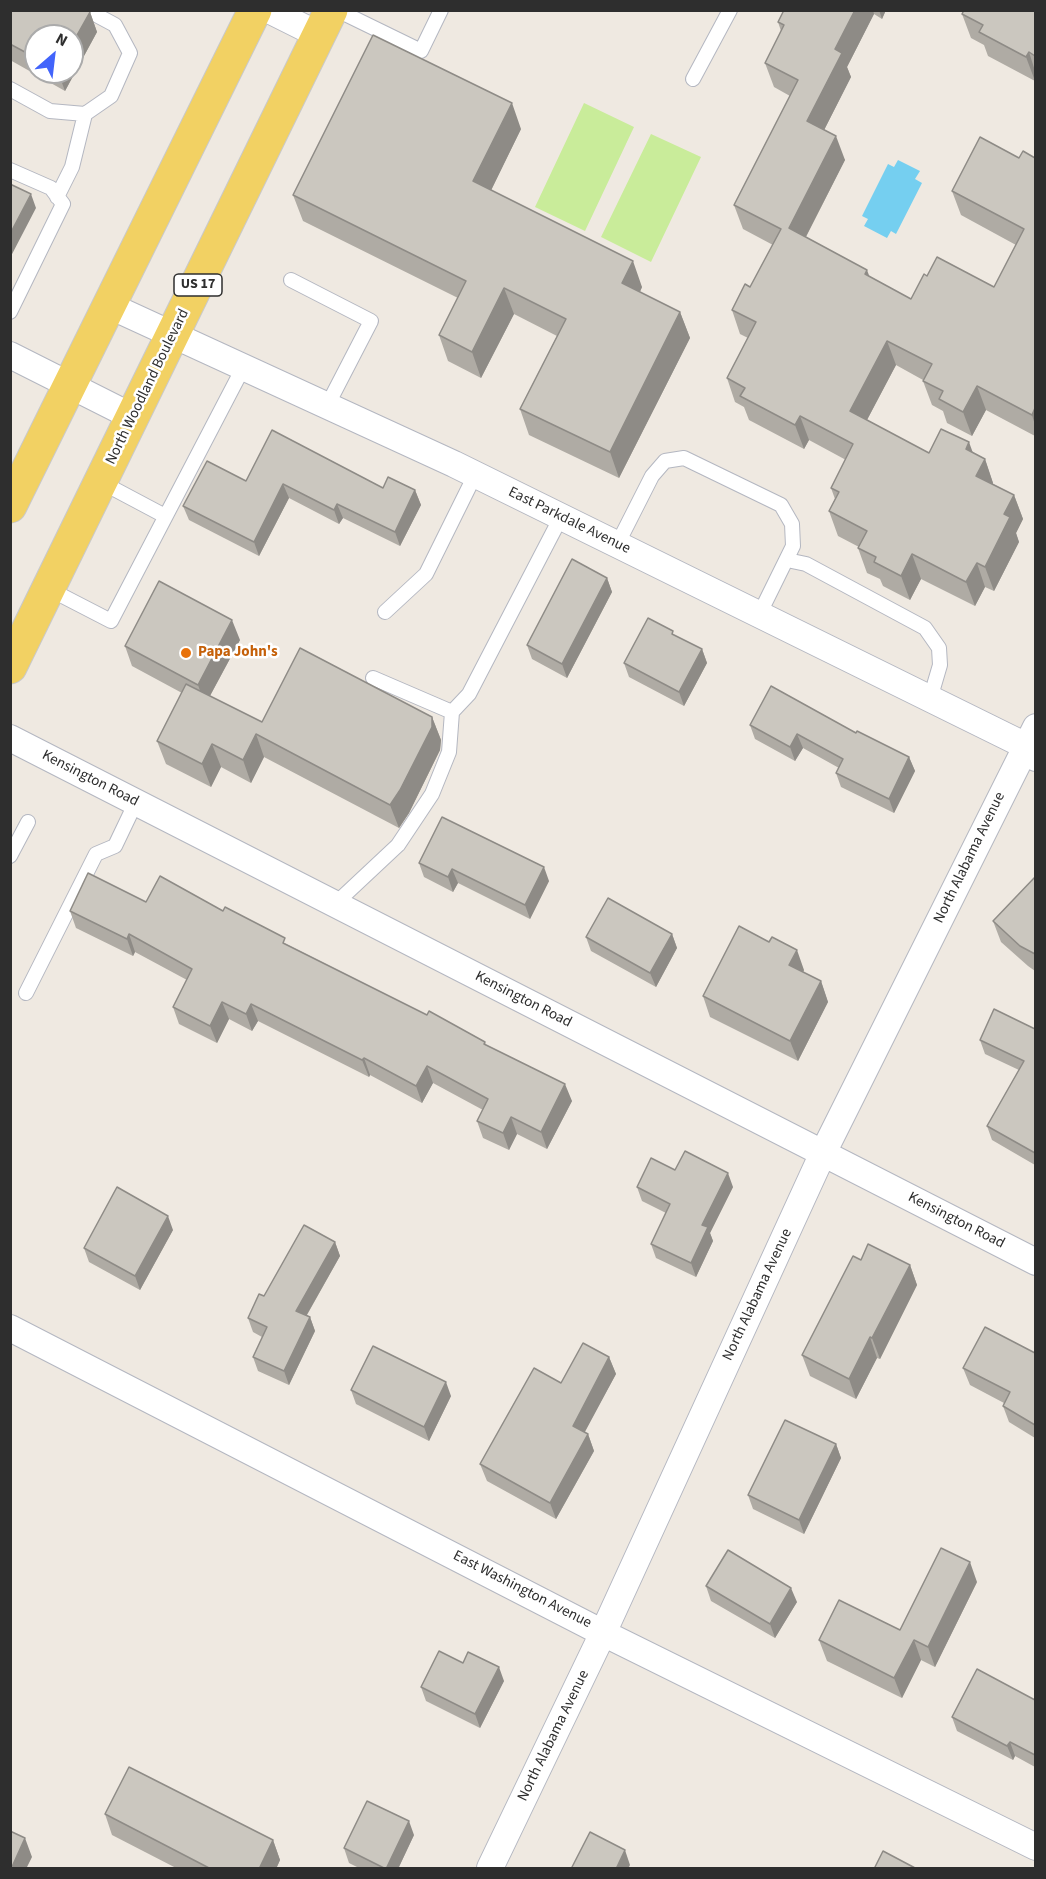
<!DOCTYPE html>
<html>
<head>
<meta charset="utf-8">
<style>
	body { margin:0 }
	#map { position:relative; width:1046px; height:1879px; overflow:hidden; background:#efe9e1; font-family:"Source Sans 3",sans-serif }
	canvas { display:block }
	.frame { position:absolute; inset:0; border:12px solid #2e2e2e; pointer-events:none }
	.north { position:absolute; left:24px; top:24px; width:60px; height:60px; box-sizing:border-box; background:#fff; border:2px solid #ababab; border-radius:50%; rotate:28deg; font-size:16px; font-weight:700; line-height:24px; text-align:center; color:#2e2e2e }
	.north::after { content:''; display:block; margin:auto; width:21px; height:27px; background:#4264fb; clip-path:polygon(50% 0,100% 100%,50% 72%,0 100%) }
</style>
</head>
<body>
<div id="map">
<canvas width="1046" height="1879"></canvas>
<div class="frame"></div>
<div class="north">N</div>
</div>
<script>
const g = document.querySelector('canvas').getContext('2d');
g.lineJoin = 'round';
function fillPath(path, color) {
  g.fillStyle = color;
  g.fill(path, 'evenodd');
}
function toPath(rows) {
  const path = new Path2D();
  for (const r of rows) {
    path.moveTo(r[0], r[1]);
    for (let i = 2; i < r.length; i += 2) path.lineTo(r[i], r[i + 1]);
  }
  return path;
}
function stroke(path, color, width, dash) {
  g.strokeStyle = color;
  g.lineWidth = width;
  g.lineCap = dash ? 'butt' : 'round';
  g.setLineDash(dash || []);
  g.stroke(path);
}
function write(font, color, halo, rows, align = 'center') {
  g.font = font + ' "Source Sans 3",sans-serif';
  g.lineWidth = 5;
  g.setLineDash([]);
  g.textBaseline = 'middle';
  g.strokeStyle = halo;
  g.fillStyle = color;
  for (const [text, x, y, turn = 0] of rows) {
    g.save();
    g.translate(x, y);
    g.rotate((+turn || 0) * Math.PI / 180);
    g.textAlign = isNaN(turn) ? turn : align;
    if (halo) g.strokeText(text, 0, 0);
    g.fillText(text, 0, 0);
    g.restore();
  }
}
fillPath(toPath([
	[584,103,634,127,585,231,535,207],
	[651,134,701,157,651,262,601,237]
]), '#c9ec9a');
fillPath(toPath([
	[898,160,920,171,915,179,922,183,896,234,891,231,887,238,864,226,868,219,862,216,888,164,894,167]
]), '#75cff0');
const service = toPath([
	[337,10,421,51,441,10],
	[693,79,730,10],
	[10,89,50,111,85,114,111,96,130,53,115,25,87,10],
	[10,170,51,188,63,204,10,312],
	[57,197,72,167,85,114],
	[291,280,371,321,327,406],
	[101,482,165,516],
	[617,545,652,476,665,461,684,458,781,505,792,524,793,546,759,615],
	[787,560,806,564,925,628,939,648,940,665,930,699],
	[49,589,111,621,243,368],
	[385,612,426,574,475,475],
	[373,678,452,712,469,694,561,517],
	[10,856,28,822],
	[335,904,398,845,432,794,449,752,452,712],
	[26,993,96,854,115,846,136,802]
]);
const minor = toPath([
	[269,10,319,35],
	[108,305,454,464,1026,746,1036,758],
	[10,355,133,417],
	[10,738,1036,1262],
	[10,1328,603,1633,1036,1847],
	[490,1868,603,1633,823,1153,1036,727]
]);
const primary = toPath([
	[10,506,255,10],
	[10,667,331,10]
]);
stroke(service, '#b4b7c1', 16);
stroke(minor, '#b4b7c1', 28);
stroke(primary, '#c9c9c9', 35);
stroke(service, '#fff', 14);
stroke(minor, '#fff', 26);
stroke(primary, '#f2d163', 33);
fillPath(toPath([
	[10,10,90,12,97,32,65,91,10,60],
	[36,36,72,72,36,72],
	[784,10,886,10,882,19,874,14,847,67,851,77,824,130,845,160,806,237,870,277,911,299,927,276,994,287,1016,245,961,215,952,191,1019,158,1035,158,1035,436,986,410,972,436,947,423,943,411,932,405,923,381,923,380,896,365,867,420,929,453,972,453,985,459,993,483,993,484,1014,495,1023,519,1016,533,1019,542,994,591,985,587,975,606,921,579,910,600,883,586,880,579,867,573,858,548,859,547,838,536,829,511,835,499,831,488,846,460,809,440,804,449,749,420,744,407,735,402,727,378,748,338,740,334,732,310,750,287,773,245,743,229,734,205,790,96,774,87,765,63,781,31,778,22],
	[1035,10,1035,81,988,56,984,45,971,38,962,14],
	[521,129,491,190,642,287,640,292,680,312,690,338,619,478,529,435,520,409,557,336,514,314,481,378,448,361,439,335,458,298,303,221,293,195],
	[246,481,383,488,415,490,421,505,400,546,343,518,339,524,289,498,259,556,189,520,183,506],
	[607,578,612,592,567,678,532,659,527,645],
	[240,640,210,696,262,722,432,717,441,740,440,750,409,813,399,828,264,757,251,783,221,767,211,787,166,764,157,741,182,693,132,666,125,646],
	[702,649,707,663,684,706,629,677,624,663],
	[750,725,856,733,909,757,915,771,894,813,841,787,836,773,839,768,803,748,795,761,755,739],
	[419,863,549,881,530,919,458,883,453,892,424,877],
	[1035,877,1035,971,1028,966,1001,942,993,921],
	[146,902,223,911,288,945,427,1015,485,1042,486,1045,572,1101,547,1149,517,1134,509,1150,483,1138,477,1121,483,1110,433,1083,422,1103,370,1075,369,1077,258,1021,252,1031,229,1019,217,1043,179,1024,173,1007,187,980,135,952,133,956,76,928,70,911],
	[672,934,677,948,656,987,591,951,586,937],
	[804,970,803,972,821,981,828,1002,798,1061,710,1017,703,996],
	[1035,1029,1035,1165,992,1140,987,1126,1019,1070,985,1054,980,1040],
	[675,1170,733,1187,710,1233,713,1241,696,1277,656,1258,651,1244,666,1213,642,1201,637,1187],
	[173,1230,140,1290,89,1262,84,1248],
	[335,1242,340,1256,307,1315,310,1317,315,1331,289,1385,258,1371,253,1357,262,1337,253,1332,248,1318,264,1296],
	[861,1260,910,1265,917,1285,880,1359,877,1358,856,1399,810,1376,802,1355],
	[1035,1353,1035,1438,1009,1422,1003,1406,1004,1403,970,1385,963,1368],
	[609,1357,616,1374,584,1432,588,1434,594,1451,556,1519,487,1481,480,1464,561,1383],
	[351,1390,451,1396,429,1441,356,1404],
	[836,1444,841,1458,804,1534,753,1509,748,1495],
	[977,1582,935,1667,921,1660,902,1698,827,1661,819,1640,900,1630],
	[706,1586,797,1602,775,1638,711,1601],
	[463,1663,504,1681,480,1728,426,1701,421,1687],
	[1035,1700,1035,1767,1015,1756,1013,1760,957,1731,952,1717],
	[105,1814,273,1840,280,1860,276,1869,178,1869,112,1835],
	[414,1835,398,1869,361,1869,349,1863,344,1848]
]), '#afaba4');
fillPath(toPath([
	[855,10,873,10,874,14,847,67,851,77,816,146,807,121,835,49],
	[879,10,886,10,882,19],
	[90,12,97,32,65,91,58,72,72,72,72,44],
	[1029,52,1035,71,1035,81,1026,57],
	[512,103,521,129,483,207,473,181],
	[836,136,845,160,798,252,789,228],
	[31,194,36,208,10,258,10,234],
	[633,261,642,287,632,309,622,283],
	[867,270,876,294,865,274],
	[504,288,514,314,481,378,472,352],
	[680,312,690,338,619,478,610,452],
	[887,341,896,365,859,435,850,411],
	[977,386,986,410,972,436,963,412],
	[1035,408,1035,425,1032,415],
	[800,416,809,440,804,449,795,425],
	[969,442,978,467,966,449],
	[985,459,993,483,985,500,976,476],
	[283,484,289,498,259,556,254,542],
	[415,490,421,505,400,546,395,532],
	[1014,495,1023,519,1016,533,1019,542,994,591,985,567,1004,514],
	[337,504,343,518,339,524,334,510],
	[912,554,921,579,910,600,901,576],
	[977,563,985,587,975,606,966,582],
	[607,578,612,592,567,678,562,664],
	[232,620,240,640,205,705,198,685],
	[702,649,707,663,684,706,679,692],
	[432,717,441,740,440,750,409,813,399,828,390,805],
	[256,734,264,757,251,783,243,760],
	[797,734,803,748,795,761,790,747],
	[212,744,221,767,211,787,202,764],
	[909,757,915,771,894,813,889,799],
	[544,867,549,881,530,919,525,905],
	[452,869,458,883,453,892,448,877],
	[129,934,135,952,133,956,127,939],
	[672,934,677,948,656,987,650,973],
	[797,950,804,970,797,986,789,965],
	[821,981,828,1002,798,1061,790,1041],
	[222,1002,229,1019,217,1043,210,1026],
	[251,1004,258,1021,252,1031,246,1014],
	[364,1058,370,1075,369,1077,362,1060],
	[427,1066,433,1083,422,1103,416,1086],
	[565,1084,572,1101,547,1149,541,1132],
	[511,1117,517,1134,509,1150,503,1133],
	[728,1173,733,1187,710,1233,713,1241,696,1277,691,1263,702,1225],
	[168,1216,173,1230,140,1290,135,1276],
	[335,1242,340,1256,301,1325,296,1311],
	[910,1265,917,1285,880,1359,872,1338],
	[310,1317,315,1331,289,1385,284,1371],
	[870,1337,877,1358,856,1399,849,1379],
	[609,1357,616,1374,579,1443,573,1426],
	[446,1382,451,1396,429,1441,424,1427],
	[588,1434,594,1451,556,1519,550,1503],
	[836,1444,841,1458,804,1534,799,1520],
	[970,1562,977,1582,935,1667,928,1647],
	[791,1588,797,1602,775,1638,770,1624],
	[914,1640,921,1660,902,1698,894,1678],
	[499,1667,504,1681,480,1728,475,1714],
	[1010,1742,1015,1756,1013,1760,1007,1746],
	[409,1821,414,1835,398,1869,386,1869],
	[25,1838,32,1857,26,1869,11,1869],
	[273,1840,280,1860,276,1869,259,1869],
	[625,1850,630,1865,628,1869,616,1869]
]), '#8e8b86');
const building = toPath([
	[10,10,88,10,90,12,72,44,72,36,36,36,36,58,10,44,10,10],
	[784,10,855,10,835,49,842,53,807,121,836,136,789,228,867,270,865,274,911,299,924,274,927,276,937,257,994,287,1024,229,952,191,980,137,1019,158,1023,151,1035,158,1035,408,1032,415,977,386,963,412,939,399,943,391,923,381,932,364,887,341,850,411,929,453,941,429,969,442,966,449,985,459,976,476,1014,495,1004,514,1010,517,985,567,977,563,966,582,912,554,901,576,874,562,876,557,858,548,867,531,829,511,839,492,831,488,853,444,800,416,795,425,740,396,745,388,727,378,756,322,732,310,745,284,750,287,781,229,734,205,798,80,765,63,784,25,778,22,784,10],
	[964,10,1035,10,1035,56,1029,52,1026,57,979,32,983,25,962,14,964,10],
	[373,35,512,103,473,181,633,261,622,283,680,312,610,452,520,409,566,319,504,288,472,352,439,335,466,281,293,195,373,35],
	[10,184,31,194,10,234,10,184],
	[272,430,383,488,388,477,415,490,395,532,337,504,334,510,283,484,254,542,183,506,207,461,246,481,272,430],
	[572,559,607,578,562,664,527,645,572,559],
	[159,581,232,620,198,685,125,646,159,581],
	[648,618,673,631,672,634,702,649,679,692,624,663,648,618],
	[300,648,432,717,432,727,400,790,390,805,256,734,243,760,212,744,202,764,157,741,186,684,262,722,300,648],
	[771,686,856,733,857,731,909,757,889,799,836,773,843,759,797,734,790,747,750,725,771,686],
	[442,817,544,867,525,905,452,869,448,877,419,863,442,817],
	[88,873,146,902,160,876,223,911,225,907,285,938,283,943,427,1015,429,1011,485,1042,484,1044,565,1084,541,1132,511,1117,503,1133,477,1121,488,1099,427,1066,416,1086,364,1058,362,1060,251,1004,246,1014,222,1002,210,1026,173,1007,192,969,129,934,127,939,70,911,88,873],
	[1035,877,1035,954,1020,946,993,921,1035,877],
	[608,898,672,934,650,973,586,937,608,898],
	[739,926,769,942,772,937,797,950,789,965,821,981,790,1041,703,996,739,926],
	[994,1009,1035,1029,1035,1153,987,1126,1024,1061,980,1040,994,1009],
	[685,1151,728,1173,702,1225,708,1227,691,1263,651,1244,670,1204,637,1187,651,1158,675,1170,685,1151],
	[117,1187,168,1216,135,1276,84,1248,117,1187],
	[304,1225,335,1242,296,1311,310,1317,284,1371,253,1357,267,1327,248,1318,259,1294,264,1296,304,1225],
	[868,1244,910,1265,872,1338,870,1337,849,1379,802,1355,853,1256,861,1260,868,1244],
	[985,1327,1035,1353,1035,1425,1003,1406,1010,1392,963,1368,985,1327],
	[583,1343,609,1357,573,1426,588,1434,550,1503,480,1464,534,1368,561,1383,583,1343],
	[373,1346,446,1382,424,1427,351,1390,373,1346],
	[785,1420,836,1444,799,1520,748,1495,785,1420],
	[941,1548,970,1562,928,1647,914,1640,894,1678,819,1640,839,1600,900,1630,941,1548],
	[728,1550,791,1588,770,1624,706,1586,728,1550],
	[439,1651,463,1663,468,1652,499,1667,475,1714,421,1687,439,1651],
	[977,1669,1035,1700,1035,1755,1010,1742,1007,1746,952,1717,977,1669],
	[129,1767,273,1840,259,1869,211,1869,105,1814,129,1767],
	[367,1801,409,1821,386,1869,344,1848,367,1801],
	[10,1831,25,1838,11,1869,10,1869,10,1831],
	[590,1832,625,1850,616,1869,571,1869,590,1832],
	[883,1851,917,1869,874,1869,883,1851]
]);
fillPath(building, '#cbc7bf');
stroke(building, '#8e8b86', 1.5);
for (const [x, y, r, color] of [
	[186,653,6,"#e8710a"]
]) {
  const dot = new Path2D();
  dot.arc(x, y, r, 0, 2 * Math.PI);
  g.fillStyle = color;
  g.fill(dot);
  stroke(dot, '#fff', 2);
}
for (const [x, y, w] of [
	[198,285,48]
]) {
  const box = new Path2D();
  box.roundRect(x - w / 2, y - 11, w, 22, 4.5);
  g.fillStyle = '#fff';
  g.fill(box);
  stroke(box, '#2e2e2e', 1.5);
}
write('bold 14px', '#2e2e2e', null, [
	["US 17",198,285]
]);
write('15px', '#2e2e2e', '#fff', [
	["North Woodland Boulevard",148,387,-64],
	["East Parkdale Avenue",569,521,26],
	["Kensington Road",90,779,27],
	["North Alabama Avenue",970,858,-64],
	["Kensington Road",523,1000,27],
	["Kensington Road",956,1221,27],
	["North Alabama Avenue",758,1295,-65],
	["East Washington Avenue",522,1590,27],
	["North Alabama Avenue",554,1736,-64]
]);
write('bold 15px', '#c56008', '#fff', [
	["Papa John's",198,653]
], 'left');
</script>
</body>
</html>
